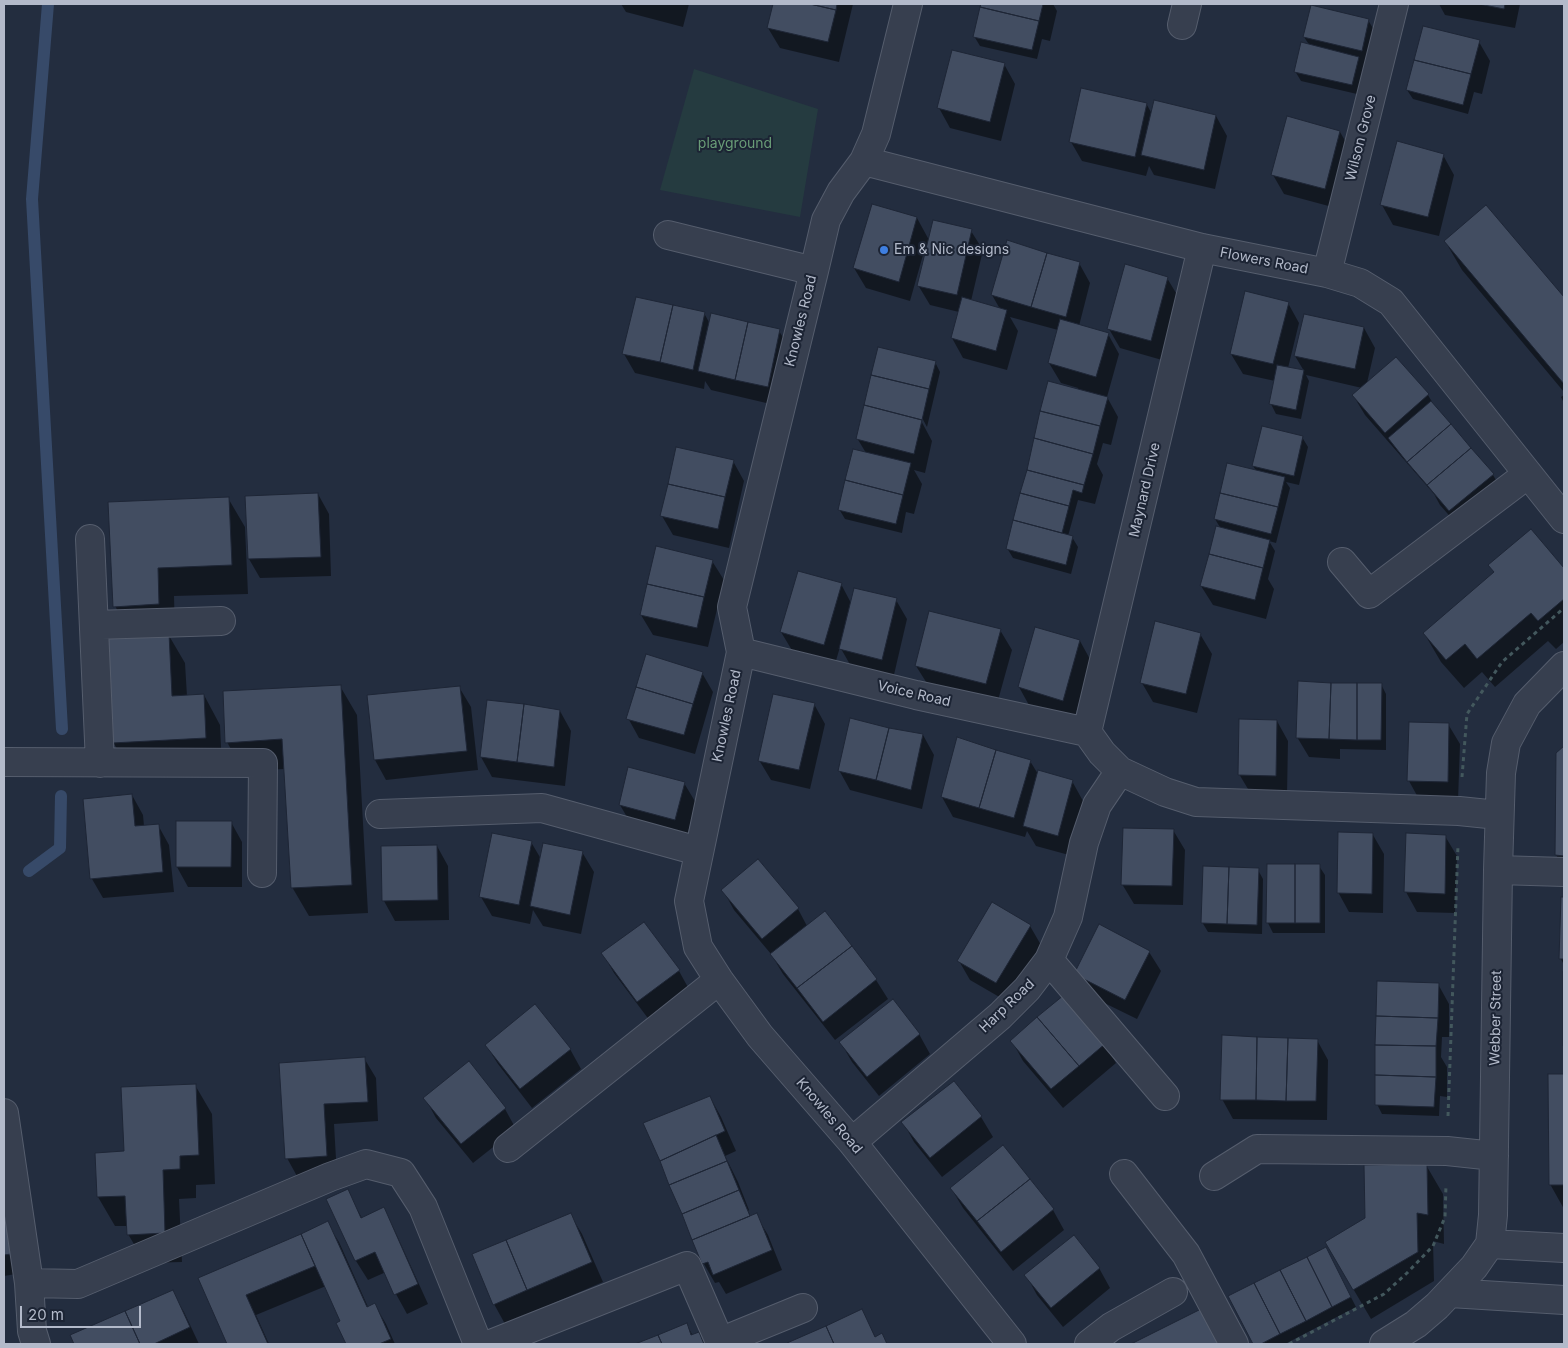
<!DOCTYPE html>
<html>
<head>
<meta charset="utf-8">
<style>
	body { margin:0 }
	#map { position:relative; width:1568px; height:1348px; overflow:hidden; background:#232d3f; font-family:Inter,sans-serif }
	canvas { display:block }
	.frame { position:absolute; inset:0; border:5px solid #b3baca; pointer-events:none }
	.scale { position:absolute; left:20px; top:1306px; width:121px; height:22px; box-sizing:border-box; border:2px solid #b3baca; border-top:0; padding-left:6px; font-size:15px; line-height:18px; white-space:nowrap; color:#b3baca; -webkit-text-stroke:4px #1c2434; paint-order:stroke }
</style>
</head>
<body>
<div id="map">
<canvas width="1568" height="1348"></canvas>
<div class="frame"></div>
<div class="scale">20 m</div>
</div>
<script>
const g = document.querySelector('canvas').getContext('2d');
g.lineJoin = 'round';
function fillPath(path, color) {
  g.fillStyle = color;
  g.fill(path, 'evenodd');
}
function toPath(rows) {
  const path = new Path2D();
  for (const r of rows) {
    path.moveTo(r[0], r[1]);
    for (let i = 2; i < r.length; i += 2) path.lineTo(r[i], r[i + 1]);
  }
  return path;
}
function stroke(path, color, width, dash) {
  g.strokeStyle = color;
  g.lineWidth = width;
  g.lineCap = dash ? 'butt' : 'round';
  g.setLineDash(dash || []);
  g.stroke(path);
}
function write(font, color, halo, rows, align = 'center') {
  g.font = font + ' Inter,sans-serif';
  g.lineWidth = 4;
  g.setLineDash([]);
  g.textBaseline = 'middle';
  g.strokeStyle = halo;
  g.fillStyle = color;
  for (const [text, x, y, turn = 0] of rows) {
    g.save();
    g.translate(x, y);
    g.rotate((+turn || 0) * Math.PI / 180);
    g.textAlign = isNaN(turn) ? turn : align;
    if (halo) g.strokeText(text, 0, 0);
    g.fillText(text, 0, 0);
    g.restore();
  }
}
fillPath(toPath([
	[694,69,818,109,800,217,660,190]
]), '#253b40');
fillPath(toPath([
	[621,4,689,4,683,27,626,12],
	[774,4,853,4,839,62,780,48,768,28],
	[982,4,1053,4,1057,11,1050,41,1042,39,1037,59,980,46,974,36],
	[1439,4,1520,4,1515,28,1445,15],
	[1368,20,1380,40,1364,68,1357,94,1301,81,1295,71,1310,46,1304,37],
	[1479,42,1490,61,1482,94,1474,92,1468,114,1413,99,1407,90],
	[1004,64,1015,84,1001,141,950,128,939,108],
	[1147,105,1152,114,1216,116,1227,136,1215,189,1154,175,1149,166,1146,176,1082,161,1071,142],
	[1340,132,1351,151,1336,208,1284,194,1273,175],
	[1443,155,1454,175,1439,236,1393,225,1382,205],
	[1486,206,1564,299,1564,392,1462,270,1445,241],
	[917,218,929,240,971,231,983,250,971,301,1000,309,992,295,1079,263,1090,283,1079,326,1108,334,1119,354,1107,397,1118,417,1111,445,1103,443,1097,464,1103,475,1095,504,1078,500,1068,536,1072,537,1078,547,1071,574,1013,558,1007,548,1028,471,1078,388,1061,383,1049,363,1058,330,1010,317,1018,331,1007,370,963,358,952,338,959,312,930,305,918,285,927,249,925,248,910,301,866,288,854,268],
	[1167,278,1179,298,1162,360,1120,348,1109,329],
	[1288,303,1299,323,1288,368,1304,371,1295,356,1364,328,1375,348,1367,383,1396,359,1428,395,1435,407,1493,475,1504,494,1461,529,1440,505,1434,494,1365,415,1353,395,1362,388,1306,375,1309,381,1301,419,1276,414,1271,404,1275,381,1243,374,1231,354],
	[704,313,710,324,779,331,791,350,779,406,711,390,705,381,704,389,635,373,624,354],
	[935,362,940,372,927,427,920,414,918,415,932,441,925,473,914,470,922,484,914,514,906,512,902,533,845,519,839,509,866,453,857,438],
	[1564,395,1564,403,1561,397],
	[1302,437,1308,447,1299,485,1286,482,1290,488,1276,543,1269,541,1275,551,1268,579,1274,589,1266,619,1213,605,1201,586,1221,529,1215,519,1257,472,1253,466],
	[733,461,744,481,729,548,673,535,662,516],
	[318,494,329,514,331,576,260,578,249,559],
	[228,498,245,527,248,594,174,596,175,633,168,634,185,663,187,696,204,695,220,725,222,767,130,771,113,742,132,636,115,606],
	[1531,530,1564,570,1564,642,1556,649,1548,641,1495,687,1482,672,1464,688,1441,662,1424,633,1495,574,1490,565],
	[712,561,724,580,708,647,653,635,641,615],
	[841,584,851,603,896,600,907,619,893,679,852,668,840,647,835,664,793,652,781,632],
	[1000,630,1012,650,997,704,928,685,916,666],
	[1200,634,1212,654,1197,713,1153,702,1142,683],
	[1080,641,1091,661,1074,720,1030,707,1019,687],
	[702,673,713,692,695,754,639,738,628,718],
	[1381,684,1386,694,1386,750,1340,749,1340,759,1309,757,1297,737],
	[340,686,357,715,368,913,309,916,292,887,285,769,243,771,227,742],
	[459,687,471,707,478,770,386,780,375,760,368,696],
	[814,704,825,724,810,789,771,780,759,760],
	[560,711,571,731,565,786,492,777,481,757],
	[1277,721,1288,741,1287,795,1251,794,1239,774],
	[1410,723,1448,724,1460,744,1458,801,1420,801,1409,781],
	[923,735,934,755,922,809,850,790,839,770],
	[958,739,1030,761,1038,774,1072,781,1083,801,1069,855,1036,846,1027,831,1025,837,953,817,942,797],
	[1564,747,1564,869,1556,855,1557,754],
	[684,783,696,803,686,839,631,824,620,805],
	[132,795,143,815,144,826,158,825,169,845,174,892,103,898,92,879],
	[177,822,231,822,242,842,242,887,188,887,177,867],
	[1173,830,1185,850,1183,905,1134,904,1122,884],
	[1373,835,1384,854,1383,913,1349,912,1338,892],
	[1407,835,1445,836,1457,856,1455,913,1417,912,1406,892],
	[531,842,541,859,582,852,594,872,581,934,543,926,533,910,530,924,492,916,481,897],
	[437,846,448,866,449,920,395,921,384,901],
	[1319,866,1325,875,1325,933,1273,933,1268,923],
	[1258,870,1263,879,1262,934,1208,932,1202,922],
	[723,890,798,909,807,926,876,980,888,999,835,1040,783,974,771,954,734,910],
	[1562,898,1564,898,1564,965,1561,959],
	[643,924,679,971,690,991,650,1021,614,973,603,954],
	[1030,926,1041,945,1008,1002,970,980,959,961],
	[1149,952,1161,971,1137,1019,1086,994,1075,974],
	[1438,984,1449,1004,1449,1037,1442,1037,1441,1057,1447,1067,1447,1097,1440,1096,1439,1116,1382,1114,1377,1104],
	[919,1034,930,1054,879,1096,852,1062,841,1043],
	[1317,1040,1328,1060,1327,1120,1233,1119,1222,1099],
	[1012,1041,1105,1044,1116,1063,1063,1108,1023,1061],
	[486,1045,570,1049,581,1069,532,1108,498,1064],
	[364,1058,376,1078,378,1121,334,1124,337,1176,298,1178,287,1158,281,1064],
	[469,1063,505,1109,516,1129,473,1163,436,1118,425,1098],
	[1549,1075,1564,1075,1564,1209,1550,1184],
	[953,1082,981,1117,993,1137,942,1177,914,1142,903,1122],
	[195,1085,212,1114,215,1184,196,1185,196,1198,179,1199,182,1262,145,1263,128,1234,127,1226,115,1226,98,1197,96,1154,125,1153],
	[710,1097,721,1117,736,1151,725,1156,738,1182,749,1210,748,1211,751,1217,756,1215,768,1235,782,1270,726,1294,719,1282,715,1283,704,1264,694,1239],
	[1003,1147,1053,1210,1064,1230,1013,1271,963,1208,951,1188],
	[1426,1165,1443,1194,1444,1244,1433,1241,1434,1281,1371,1319,1326,1243,1367,1219],
	[347,1191,362,1218,383,1209,394,1229,428,1304,407,1314,396,1294,386,1272,368,1280,356,1261,328,1199],
	[4,1192,22,1273,4,1276],
	[570,1214,582,1234,603,1282,505,1324,494,1304],
	[327,1223,339,1242,368,1307,375,1305,386,1324,395,1344,347,1344,338,1324,342,1322,326,1286,256,1315,269,1344,228,1344,200,1278],
	[1331,1258,1356,1307,1285,1344,1254,1344,1230,1296],
	[1099,1268,1110,1288,1063,1327,1037,1295,1026,1275],
	[172,1292,184,1312,199,1344,76,1344,72,1336],
	[861,1311,876,1338,881,1335,887,1344,789,1344],
	[1201,1311,1219,1344,1134,1344],
	[687,1325,693,1336,698,1334,705,1344,638,1344]
]), '#0007');
stroke(toPath([
	[48,4,32,199,62,729],
	[29,871,60,848,61,796]
]), '#374a69', 12);
const building = toPath([
	[773,4,810,4,836,10,828,42,767,28,773,4],
	[810,4,837,4,836,10,810,4],
	[981,4,1043,4,1039,21,980,7,981,4],
	[1479,4,1505,4,1504,9,1479,4],
	[1311,5,1369,19,1362,51,1303,37,1311,5],
	[980,7,1039,21,1032,50,973,37,980,7],
	[1423,26,1480,40,1471,74,1414,60,1423,26],
	[1301,42,1359,57,1352,85,1294,72,1301,42],
	[952,50,1005,63,990,122,937,108,952,50],
	[1414,60,1471,74,1463,105,1406,90,1414,60],
	[1081,88,1147,103,1135,157,1069,142,1081,88],
	[1154,100,1216,115,1204,170,1141,155,1154,100],
	[1287,116,1340,131,1325,189,1271,175,1287,116],
	[1397,141,1444,154,1428,217,1380,205,1397,141],
	[872,204,917,217,899,282,853,268,872,204],
	[1486,205,1564,297,1564,384,1444,241,1486,205],
	[933,220,972,229,957,295,917,286,933,220],
	[1007,240,1047,253,1031,307,991,295,1007,240],
	[1047,253,1080,262,1066,317,1031,307,1047,253],
	[1125,264,1168,277,1151,341,1107,329,1125,264],
	[1245,291,1289,302,1273,364,1230,354,1245,291],
	[636,297,673,305,660,362,622,354,636,297],
	[962,297,1007,310,996,351,951,338,962,297],
	[673,305,705,312,693,370,660,362,673,305],
	[711,313,748,322,735,380,698,371,711,313],
	[1304,314,1364,327,1355,369,1294,356,1304,314],
	[1060,319,1109,333,1096,377,1048,363,1060,319],
	[748,322,780,329,768,387,735,380,748,322],
	[878,347,936,361,929,389,871,375,878,347],
	[1396,357,1429,394,1385,433,1352,395,1396,357],
	[1277,365,1304,370,1296,410,1269,404,1277,365],
	[871,375,929,389,922,420,864,405,871,375],
	[1048,381,1108,397,1100,426,1040,411,1048,381],
	[1431,401,1451,424,1407,462,1388,438,1431,401],
	[864,405,922,420,914,454,856,439,864,405],
	[1040,411,1100,426,1093,454,1034,438,1040,411],
	[1451,424,1471,448,1427,485,1407,462,1451,424],
	[1262,426,1303,436,1294,476,1252,466,1262,426],
	[1034,438,1093,454,1084,485,1027,470,1034,438],
	[676,447,734,460,725,497,668,484,676,447],
	[1471,448,1494,474,1449,511,1427,485,1471,448],
	[853,449,911,463,903,495,845,480,853,449],
	[1227,463,1285,477,1278,507,1220,493,1227,463],
	[1027,470,1084,485,1082,493,1073,490,1069,506,1020,493,1027,470],
	[845,480,903,495,896,524,838,510,845,480],
	[668,484,725,497,718,529,660,516,668,484],
	[318,493,321,557,248,559,245,496,318,493],
	[1020,493,1069,506,1062,533,1013,520,1020,493],
	[1220,493,1278,507,1271,534,1214,519,1220,493],
	[229,497,232,565,158,568,159,604,113,607,108,502,229,497],
	[1013,520,1073,536,1066,565,1006,549,1013,520],
	[1216,526,1270,540,1263,568,1209,554,1216,526],
	[1531,529,1564,568,1564,599,1538,621,1531,613,1477,659,1465,644,1446,660,1423,633,1494,572,1488,565,1531,529],
	[656,546,713,560,704,597,647,584,656,546],
	[1209,554,1263,568,1255,600,1200,586,1209,554],
	[798,571,842,583,824,645,780,632,798,571],
	[647,584,704,597,697,628,640,615,647,584],
	[854,588,897,598,882,660,839,649,854,588],
	[929,611,1001,629,986,684,915,666,929,611],
	[1155,621,1201,633,1186,694,1140,683,1155,621],
	[1035,627,1080,640,1063,701,1018,687,1035,627],
	[169,633,172,696,204,694,206,738,112,743,106,636,169,633],
	[646,654,703,672,693,704,636,687,646,654],
	[1298,681,1331,683,1329,739,1296,738,1298,681],
	[1331,683,1357,683,1357,740,1329,739,1331,683],
	[1357,683,1382,683,1381,740,1357,740,1357,683],
	[341,685,352,885,291,888,282,739,225,743,223,691,341,685],
	[460,686,467,751,374,760,367,695,460,686],
	[636,687,693,704,684,735,626,719,636,687],
	[773,694,815,703,799,770,758,761,773,694],
	[487,700,524,704,517,762,480,757,487,700],
	[524,704,560,710,554,767,517,762,524,704],
	[850,718,889,728,876,780,838,771,850,718],
	[1239,719,1277,720,1276,776,1238,775,1239,719],
	[1409,722,1449,723,1448,782,1407,781,1409,722],
	[889,728,923,734,911,790,876,780,889,728],
	[957,737,996,750,979,808,941,797,957,737],
	[1564,746,1564,856,1555,855,1556,753,1564,746],
	[996,750,1031,760,1014,818,979,808,996,750],
	[628,767,685,782,675,820,619,805,628,767],
	[1038,770,1073,780,1058,836,1023,826,1038,770],
	[132,794,135,826,159,824,163,872,90,879,83,799,132,794],
	[176,821,232,821,231,867,176,867,176,821],
	[1123,828,1174,829,1172,886,1121,885,1123,828],
	[1338,832,1373,833,1372,894,1337,893,1338,832],
	[492,833,532,841,519,905,479,897,492,833],
	[1406,833,1446,835,1445,894,1404,892,1406,833],
	[543,843,583,851,570,915,530,906,543,843],
	[437,845,438,900,382,901,381,846,437,845],
	[758,859,799,908,762,939,721,890,758,859],
	[1267,864,1295,864,1295,923,1266,923,1267,864],
	[1295,864,1320,864,1320,923,1295,923,1295,864],
	[1203,866,1229,867,1227,924,1201,923,1203,866],
	[1229,867,1259,868,1257,925,1227,924,1229,867],
	[1561,897,1564,897,1564,959,1559,959,1561,897],
	[992,902,1031,925,996,983,957,961,992,902],
	[825,911,852,946,797,988,770,954,825,911],
	[644,922,680,970,637,1002,601,953,644,922],
	[1099,924,1150,951,1125,1000,1074,974,1099,924],
	[852,946,877,979,823,1022,797,988,852,946],
	[1563,972,1564,972,1564,1046,1563,1046,1563,972],
	[1377,981,1439,983,1438,1018,1376,1016,1377,981],
	[1064,995,1106,1043,1079,1066,1037,1017,1064,995],
	[893,999,920,1034,867,1077,839,1042,893,999],
	[535,1004,571,1049,520,1089,485,1045,535,1004],
	[1376,1016,1438,1018,1436,1046,1375,1045,1376,1016],
	[1037,1017,1079,1066,1051,1089,1010,1041,1037,1017],
	[1222,1035,1257,1037,1256,1100,1220,1100,1222,1035],
	[1257,1037,1288,1038,1286,1101,1256,1100,1257,1037],
	[1288,1038,1318,1039,1316,1101,1286,1101,1288,1038],
	[1375,1045,1436,1046,1436,1077,1375,1075,1375,1045],
	[365,1057,368,1102,324,1104,327,1156,285,1159,279,1063,365,1057],
	[469,1061,506,1108,461,1144,423,1098,469,1061],
	[1548,1074,1564,1074,1564,1185,1549,1185,1548,1074],
	[1375,1075,1436,1077,1434,1107,1375,1105,1375,1075],
	[954,1081,982,1116,930,1158,901,1122,954,1081],
	[196,1084,199,1155,180,1156,180,1169,163,1170,165,1233,127,1235,125,1196,97,1197,95,1153,124,1151,121,1087,196,1084],
	[710,1096,725,1131,660,1161,643,1123,710,1096],
	[716,1135,727,1161,669,1185,660,1161,716,1135],
	[1003,1145,1030,1179,977,1221,950,1188,1003,1145],
	[727,1161,739,1190,682,1214,669,1185,727,1161],
	[1427,1164,1428,1215,1417,1213,1418,1252,1353,1290,1325,1242,1365,1218,1364,1165,1427,1164],
	[1030,1179,1054,1209,1001,1252,977,1221,1030,1179],
	[348,1189,361,1218,384,1207,418,1284,394,1295,375,1252,355,1261,326,1199,348,1189],
	[739,1190,750,1216,692,1240,682,1214,739,1190],
	[4,1201,11,1254,4,1255,4,1201],
	[571,1213,592,1262,527,1290,506,1240,571,1213],
	[757,1213,772,1250,713,1275,708,1262,702,1264,692,1240,757,1213],
	[328,1221,367,1307,375,1303,391,1339,379,1344,346,1344,336,1323,340,1321,301,1234,328,1221],
	[301,1234,315,1266,246,1295,268,1344,227,1344,198,1278,301,1234],
	[1074,1235,1100,1268,1051,1308,1024,1275,1074,1235],
	[506,1240,527,1290,493,1305,472,1254,506,1240],
	[1326,1247,1351,1297,1332,1307,1307,1257,1326,1247],
	[1307,1257,1332,1307,1306,1321,1280,1270,1307,1257],
	[1280,1270,1306,1321,1280,1334,1254,1283,1280,1270],
	[1254,1283,1280,1334,1261,1344,1253,1344,1228,1296,1254,1283],
	[173,1290,190,1327,154,1344,140,1344,125,1311,173,1290],
	[862,1309,875,1337,882,1333,887,1344,834,1344,826,1326,862,1309],
	[1201,1309,1218,1344,1131,1344,1201,1309],
	[125,1311,140,1344,74,1344,70,1335,125,1311],
	[687,1323,691,1335,699,1332,704,1344,662,1344,658,1335,687,1323],
	[826,1326,834,1344,788,1344,787,1343,826,1326],
	[658,1335,662,1344,635,1344,658,1335]
]);
fillPath(building, '#424d61');
stroke(building, '#1e2636', 1);
const minor = toPath([
	[908,4,876,134,864,161,841,192,826,220,814,271,732,607,741,652,689,901,698,947,719,980,760,1036,852,1142,1012,1344],
	[1182,25,1187,4],
	[864,161,1202,248,1327,273,1360,283,1391,302,1564,519],
	[668,235,814,271],
	[1327,273,1394,4],
	[90,539,100,763],
	[1342,562,1369,594,1528,474],
	[94,625,221,621],
	[741,652,916,695,1087,732],
	[1087,732,1202,248],
	[1087,732,1102,753,1120,771,1165,792,1196,802,1459,811,1498,815],
	[4,762,263,763,262,873],
	[380,814,542,808,698,851],
	[1498,870,1564,872],
	[1049,960,1165,1096],
	[4,1113,29,1283,32,1331,36,1344],
	[852,1142,1000,1016,1027,989,1049,960,1068,917,1084,843,1097,805,1120,771],
	[508,1148,719,980],
	[1124,1174,1186,1254,1234,1344],
	[1214,1176,1257,1149,1447,1151,1494,1156],
	[1490,1244,1564,1248],
	[29,1283,78,1284,330,1177,366,1164,401,1173,423,1207,478,1344],
	[1450,1293,1564,1300],
	[491,1344,687,1266,720,1342,803,1308],
	[1089,1344,1111,1327,1173,1292],
	[1384,1344,1416,1324,1437,1306,1474,1267,1490,1244,1493,1215,1498,870,1501,773,1506,743,1527,704,1564,666]
]);
stroke(minor, '#555d6d', 30);
stroke(toPath([
	[1462,777,1467,714,1502,662,1564,608],
	[1448,1116,1458,845],
	[1289,1344,1384,1294,1407,1273,1433,1246,1445,1217,1446,1185]
]), '#43585d', 3, [4, 4]);
stroke(minor, '#373f4f', 28);
for (const [x, y, r, color] of [
	[884,250,5,"#3f7fe0"]
]) {
  const dot = new Path2D();
  dot.arc(x, y, r, 0, 2 * Math.PI);
  g.fillStyle = color;
  g.fill(dot);
  stroke(dot, '#1c2434', 2);
}
write('14px', '#b3baca', '#1c2434', [
	["Wilson Grove",1361,138,-76],
	["Flowers Road",1264,261,11],
	["Knowles Road",801,321,-76],
	["Maynard Drive",1145,490,-77],
	["Voice Road",914,694,13],
	["Knowles Road",727,716,-78],
	["Harp Road",1007,1006,-44],
	["Webber Street",1496,1018,-89],
	["Knowles Road",829,1116,50]
]);
write('14px', '#699c77', '#1c2434', [
	["playground",735,144]
]);
write('14px', '#b3baca', '#1c2434', [
	["Em & Nic designs",894,250]
], 'left');
</script>
</body>
</html>
